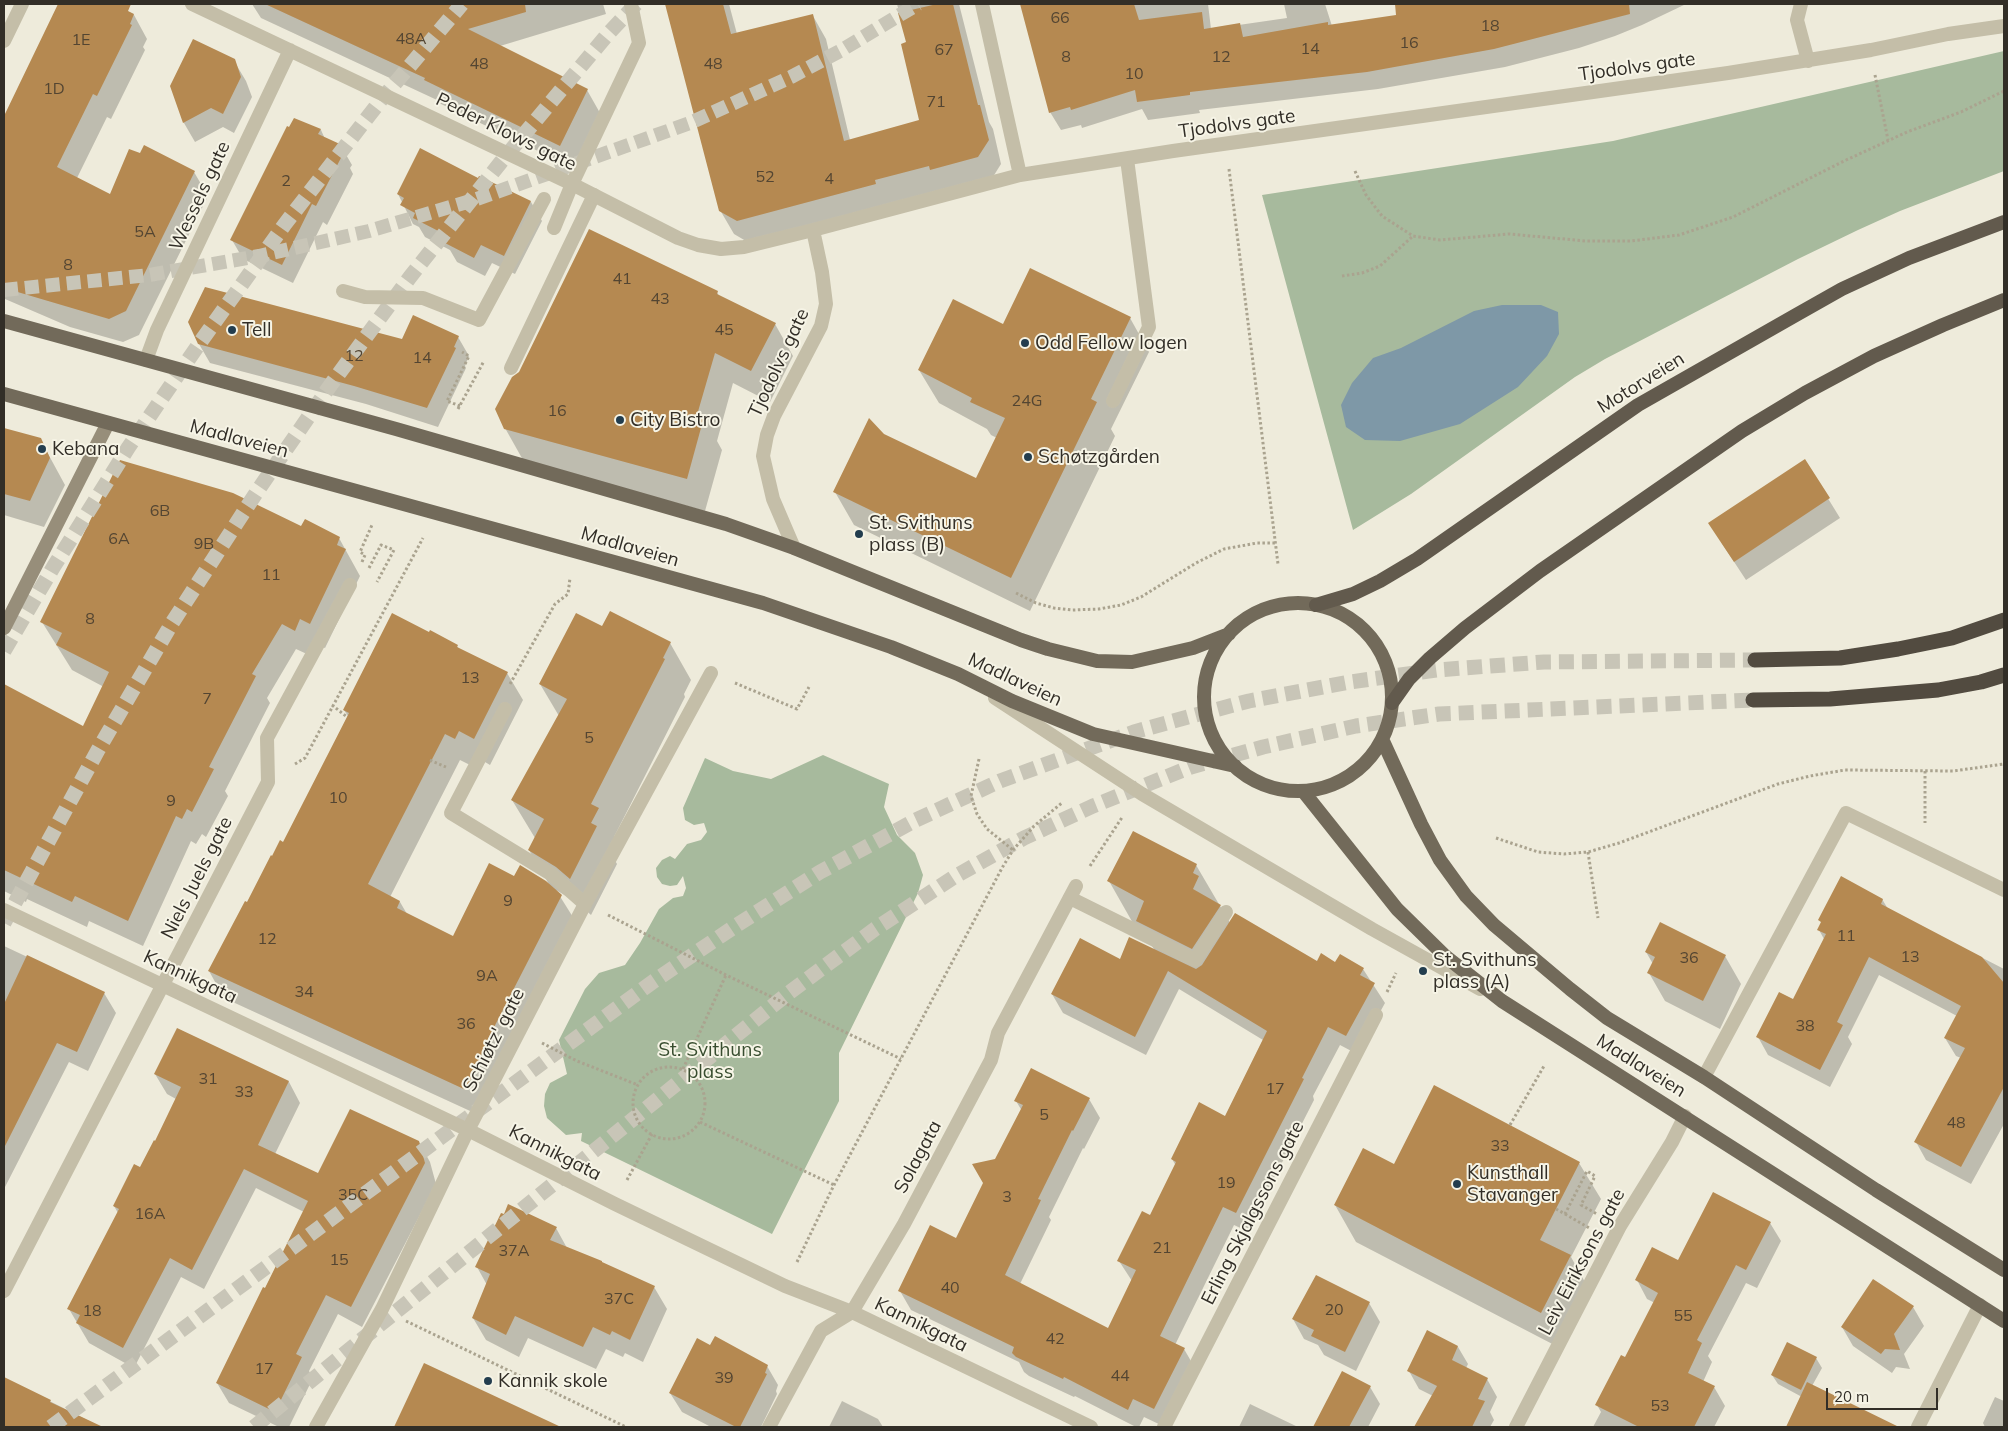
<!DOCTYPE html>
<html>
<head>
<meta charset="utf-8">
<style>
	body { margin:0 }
	#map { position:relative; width:2008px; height:1431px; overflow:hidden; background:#eeebdb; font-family:Mulish,sans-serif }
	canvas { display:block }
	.frame { position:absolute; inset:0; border:5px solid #322e27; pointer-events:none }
	.scale { position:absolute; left:1826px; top:1388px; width:112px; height:22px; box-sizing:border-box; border:2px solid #322e27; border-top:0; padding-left:6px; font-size:15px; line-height:18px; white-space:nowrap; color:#322e27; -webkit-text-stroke:4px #f6f4e6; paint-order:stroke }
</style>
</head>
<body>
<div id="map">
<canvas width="2008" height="1431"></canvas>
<div class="frame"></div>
<div class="scale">20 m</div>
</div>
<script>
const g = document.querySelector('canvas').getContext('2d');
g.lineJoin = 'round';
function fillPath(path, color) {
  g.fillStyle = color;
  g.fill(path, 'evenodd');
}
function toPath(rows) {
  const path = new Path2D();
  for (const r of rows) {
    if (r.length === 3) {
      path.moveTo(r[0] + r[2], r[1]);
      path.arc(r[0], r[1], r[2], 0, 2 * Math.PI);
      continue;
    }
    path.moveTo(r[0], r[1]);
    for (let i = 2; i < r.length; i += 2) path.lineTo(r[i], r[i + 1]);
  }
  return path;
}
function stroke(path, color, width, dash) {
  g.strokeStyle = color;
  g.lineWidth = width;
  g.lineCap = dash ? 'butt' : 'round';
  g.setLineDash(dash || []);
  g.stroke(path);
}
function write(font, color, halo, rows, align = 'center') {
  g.font = font + ' Mulish,sans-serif';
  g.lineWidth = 4;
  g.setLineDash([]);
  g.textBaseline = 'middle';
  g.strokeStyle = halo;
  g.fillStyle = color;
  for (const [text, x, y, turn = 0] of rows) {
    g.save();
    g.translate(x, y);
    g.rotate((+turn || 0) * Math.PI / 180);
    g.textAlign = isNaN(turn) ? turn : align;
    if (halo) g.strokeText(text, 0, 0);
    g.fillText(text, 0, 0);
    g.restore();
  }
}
fillPath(toPath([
	[2004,51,2004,171,1900,211,1858,230,1798,259,1605,359,1575,377,1411,494,1353,530,1262,195,1613,141],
	[823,755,889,784,884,807,897,835,915,853,923,875,918,893,839,1053,839,1101,772,1234,581,1141,582,1133,566,1135,547,1118,544,1106,545,1094,550,1083,567,1074,559,1040,585,989,599,973,625,965,640,943,659,909,673,898,683,896,686,888,683,876,677,885,670,886,662,884,657,877,656,868,662,860,670,856,675,859,687,844,701,840,707,832,704,823,694,825,685,820,683,808,705,758,733,771,771,779]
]), '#a7ba9d');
fillPath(toPath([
	[1502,305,1541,305,1558,312,1559,334,1547,356,1518,387,1460,424,1400,441,1365,440,1346,427,1341,405,1352,383,1373,358,1401,348,1474,311]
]), '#7e98a7');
fillPath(toPath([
	[60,4,109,4,134,15,147,39,143,47,145,50,111,119,107,117,77,178,111,196,194,172,208,196,139,335,123,342,70,327,5,299,4,302,4,119],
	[252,4,603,4,606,14,500,46,587,90,600,113,573,168,439,103,437,100,261,18],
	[666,4,729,4,737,34,813,16,826,39,850,140,920,121,907,43,897,4,959,4,989,122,993,129,1001,164,991,180,751,244,734,234,720,210],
	[1021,4,1208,4,1211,29,1287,18,1284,4,1325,4,1332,26,1418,16,1471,4,1686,4,1642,25,1615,36,1579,48,1505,67,1378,89,1199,110,1200,113,1148,120,1142,109,1082,128,1081,125,1061,130,1050,112],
	[234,61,246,81,252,97,234,133,223,127,195,142,184,123,171,86],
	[295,120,321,130,325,139,341,146,352,165,350,168,353,174,327,225,323,222,293,283,243,259,232,240],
	[480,177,531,202,542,221,515,274,492,263,485,276,457,262,450,250,425,237,419,227,413,224,398,194,479,179],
	[717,292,719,296,775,324,793,356,770,402,733,383,717,441,722,450,705,511,523,460,505,428,520,373],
	[1130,318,1149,352,1111,429,1115,436,1030,611,854,525,835,492,883,435,976,480,997,438,991,435,987,429,939,403,919,370,1004,326],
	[458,337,469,356,465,366,466,368,438,427,366,404,210,363,199,344,402,341],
	[4,430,40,439,65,485,44,527,4,515],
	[1805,461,1840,518,1746,580,1721,542],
	[302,528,339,538,360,576,325,648,315,644,309,655,296,649,267,698,270,703,225,791,228,796,206,837,202,834,196,844,191,841,143,946,89,921,87,927,27,899,26,902,4,891,4,699,9,688,84,728,104,687,72,670,42,622],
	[602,628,670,643,691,680,684,694,685,697,614,837,619,846,613,857,617,864,591,915,578,903,556,890,576,922,481,1116,224,998,209,971,284,843,348,716,344,710,457,646,459,649,507,673,523,700,490,765,475,756,470,765,460,760,390,897,400,902,407,914,453,937,515,878,550,886,529,850,535,838,512,800,559,716,540,684],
	[1134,833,1196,865,1230,923,1317,963,1336,963,1363,969,1385,1003,1357,1054,1340,1045,1313,1096,1314,1100,1247,1231,1234,1225,1175,1345,1184,1349,1195,1368,1165,1427,1144,1417,1139,1427,1136,1427,1075,1396,1074,1397,1029,1376,1024,1372,1019,1362,911,1310,900,1291,957,1239,1022,1111,1016,1101,1089,1099,1100,1118,1084,1149,1083,1148,1049,1217,1051,1220,1020,1284,1108,1330,1132,1281,1119,1261,1150,1216,1176,1166,1172,1159,1225,1117,1263,1040,1179,989,1146,1055,1063,1013,1052,994,1121,961,1155,951,1146,936,1138,932,1109,881],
	[1882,899,1888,909,2004,969,2004,1124,1971,1184,1926,1160,1916,1142,1961,1058,1956,1056,1945,1038,1957,1016,1879,975,1848,1037,1852,1044,1830,1087,1768,1055,1758,1037,1793,1001,1824,939,1819,930,1822,923,1820,920],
	[4,946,104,993,116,1013,88,1071,69,1062,4,1189],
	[1646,952,1725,956,1741,984,1720,1029,1665,1001,1649,973,1653,964],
	[178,1029,289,1082,300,1103,275,1154,318,1174,419,1142,430,1162,436,1184,362,1327,338,1314,309,1371,313,1378,289,1427,279,1427,229,1403,217,1383,304,1212,256,1188,204,1289,181,1277,134,1368,89,1343,69,1309,118,1213,114,1206,140,1169,156,1143,176,1099,167,1094,155,1074],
	[1579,1163,1601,1199,1571,1257,1591,1293,1562,1349,1356,1242,1335,1205,1394,1165],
	[1770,1223,1781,1241,1757,1288,1746,1283,1708,1356,1712,1362,1703,1382,1714,1387,1725,1406,1714,1427,1593,1427,1601,1412,1597,1405,1626,1359,1655,1303,1647,1299,1637,1280],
	[556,1228,567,1248,654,1287,667,1309,643,1362,625,1353,623,1357,606,1349,596,1369,528,1338,519,1357,486,1340,473,1318,487,1285,477,1267],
	[1369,1303,1380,1322,1356,1371,1324,1355,1318,1345,1304,1339,1293,1319],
	[1913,1307,1924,1326,1904,1354,1910,1369,1896,1367,1892,1373,1853,1346,1842,1327],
	[1428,1332,1458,1347,1468,1364,1466,1368,1487,1379,1497,1397,1490,1412,1494,1420,1490,1427,1415,1427,1433,1396,1419,1389,1409,1371],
	[711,1346,767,1366,778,1385,776,1391,777,1394,761,1427,711,1427,682,1412,670,1393],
	[1816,1358,1822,1368,1812,1386,1867,1427,1787,1427,1802,1397,1778,1384,1772,1375],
	[424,1365,558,1427,395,1427],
	[1342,1373,1370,1387,1380,1404,1368,1427,1314,1427],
	[4,1378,101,1427,4,1427],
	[1995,1397,2004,1401,2004,1427,1985,1427,1983,1423],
	[842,1401,878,1419,883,1427,829,1427],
	[1250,1404,1298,1427,1239,1427]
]), '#0003');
fillPath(toPath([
	[58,4,131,4,128,11,134,14,130,24,132,25,97,96,93,94,57,167,110,194,129,149,140,153,144,145,195,171,126,311,109,319,4,288,4,116],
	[265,4,525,4,526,12,468,29,588,89,560,146,424,80,425,78],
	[665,4,723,4,731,34,813,14,844,141,919,120,901,44,906,42,898,13,937,4,953,4,978,105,980,105,989,140,978,157,930,170,929,166,875,180,876,184,737,221,719,211],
	[1020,4,1134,4,1139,20,1202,12,1204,29,1240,23,1243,37,1328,22,1328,25,1396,15,1395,4,1629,4,1630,14,1494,49,1367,72,1190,92,1190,95,1137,102,1135,90,1071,110,1070,107,1049,113],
	[193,39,235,59,241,77,223,114,211,108,183,123,170,86],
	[294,118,321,129,318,134,342,145,338,152,343,154,316,206,312,204,282,265,230,240,287,126,289,127],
	[420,148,478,178,479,176,531,201,504,256,481,245,474,258,445,243,448,236,413,218,415,213,400,205,404,198,397,194],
	[589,229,718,291,717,294,776,323,751,371,715,353,697,415,704,417,687,479,504,429,495,409,512,377,519,372],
	[1030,268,1131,317,1091,399,1097,402,1011,578,833,492,869,418,884,434,976,478,1005,418,970,402,972,398,918,370,953,299,1003,324],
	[205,287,402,339,413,315,459,336,454,347,456,348,427,408,354,386,198,344,188,322],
	[4,428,41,438,50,458,30,501,4,494],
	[1805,459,1830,498,1734,562,1708,523],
	[120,460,233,493,301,526,305,519,340,537,337,545,346,549,310,624,300,619,295,631,282,624,252,674,256,676,209,767,214,769,192,812,187,809,182,819,176,816,128,921,75,896,72,902,4,870,4,684,83,726,109,672,56,645,62,633,40,622],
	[610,611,671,642,663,658,665,659,591,804,599,808,591,823,597,826,570,879,556,867,528,850,544,819,511,800,567,699,539,684,576,613,602,626],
	[392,613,429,632,430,630,458,645,457,647,508,672,474,739,459,731,455,739,445,734,368,884,400,901,397,908,453,936,489,863,514,876,520,865,546,881,562,895,489,1037,466,1090,208,971,245,901,247,902,271,855,272,856,280,840,283,842,349,713,343,710],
	[1133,831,1197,864,1193,873,1199,876,1193,889,1221,905,1192,949,1136,921,1144,901,1107,881],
	[1841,876,1883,899,1881,904,1982,957,2004,983,2004,1087,1961,1167,1914,1142,1965,1048,1944,1038,1961,1006,1869,957,1837,1022,1843,1025,1820,1070,1756,1037,1779,992,1793,999,1826,934,1817,930,1821,922,1818,920],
	[1235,913,1317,961,1321,953,1335,962,1340,954,1364,968,1360,975,1375,983,1346,1036,1328,1027,1302,1078,1304,1079,1236,1213,1223,1207,1160,1336,1185,1348,1154,1409,1133,1399,1128,1410,1064,1377,1063,1379,1016,1357,1012,1353,1014,1347,898,1291,930,1225,956,1238,983,1183,972,1164,995,1159,1023,1105,1014,1101,1031,1068,1090,1098,1073,1131,1072,1130,1038,1199,1041,1200,1005,1275,1108,1328,1136,1270,1117,1261,1142,1211,1150,1215,1176,1162,1171,1159,1199,1102,1225,1116,1267,1031,1168,971,1135,1037,1051,994,1080,938,1120,959,1129,937,1196,969,1202,965],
	[1660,922,1726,955,1703,1001,1647,973,1655,957,1645,952],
	[27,955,105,992,77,1052,57,1043,4,1148,4,1004],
	[177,1028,289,1081,258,1145,318,1173,350,1109,419,1141,425,1163,351,1307,326,1295,296,1354,302,1357,275,1412,216,1383,263,1287,265,1288,308,1201,244,1169,192,1270,170,1258,123,1348,76,1323,80,1315,67,1309,119,1209,113,1206,134,1164,140,1167,154,1140,155,1141,181,1087,154,1074],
	[1434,1085,1580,1162,1540,1240,1571,1255,1541,1313,1334,1205,1363,1148,1394,1164],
	[1713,1192,1771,1222,1746,1270,1736,1265,1697,1340,1702,1343,1688,1373,1715,1386,1694,1427,1639,1427,1595,1405,1621,1355,1625,1357,1658,1293,1635,1280,1652,1247,1678,1260],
	[508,1204,557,1227,550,1240,602,1261,602,1262,655,1286,630,1340,612,1331,610,1335,593,1327,583,1347,515,1316,506,1335,472,1318,490,1274,475,1267,501,1213,504,1214],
	[1316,1275,1370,1302,1345,1352,1311,1336,1314,1330,1292,1319],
	[1873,1279,1914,1306,1894,1334,1900,1350,1885,1349,1881,1354,1841,1327],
	[1427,1330,1458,1346,1452,1360,1488,1378,1478,1399,1485,1401,1472,1427,1414,1427,1437,1386,1407,1371],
	[715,1336,768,1365,765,1373,767,1374,740,1427,736,1427,669,1393,697,1338,710,1345],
	[1787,1342,1817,1357,1801,1390,1771,1375],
	[424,1363,561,1427,394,1427],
	[1342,1371,1371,1386,1349,1427,1313,1427],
	[4,1377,51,1400,50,1402,103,1427,4,1427],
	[1807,1382,1899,1427,1786,1427]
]), '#b58951');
stroke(toPath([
	[4,290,149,275,259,256,369,231,477,199,690,123,791,77,840,51,918,4]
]), '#c8c5b7', 14, [14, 7]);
stroke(toPath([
	[4,651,54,566,128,448,199,344,285,224,381,100,462,4],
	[4,923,98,750,172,623,258,490,332,383,410,277,501,162,607,35,636,4],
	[51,1427,440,1138,654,981,737,925,820,872,916,820,1000,781,1134,732,1188,717,1249,701,1350,682,1437,670,1544,662,1755,660],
	[254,1427,786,995,875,929,954,877,1024,838,1093,806,1191,767,1263,747,1356,726,1439,714,1753,700]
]), '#c8c5b7', 15, [15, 8]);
stroke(toPath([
	[1875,75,1888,140],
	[1229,169,1278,564],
	[1355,171,1366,195,1382,216,1413,236,1440,240,1509,234,1586,241,1631,241,1679,235,1733,217,1844,161,1907,132,1961,112,2004,91],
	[1342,276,1362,273,1380,266,1413,236],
	[460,406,447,401,469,356,462,352],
	[458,409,484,361],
	[362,562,365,555,360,552,372,525],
	[369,568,381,545,394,550,377,582],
	[1016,593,1036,603,1054,608,1072,610,1099,609,1121,605,1141,597,1196,563,1224,549,1257,543,1276,543],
	[735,683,797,709,809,687],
	[510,684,555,604,568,594,570,578],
	[332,705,347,717],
	[979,759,971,796,977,814,987,829,1013,850],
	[430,760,446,767],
	[295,764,305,758,423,538],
	[1925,771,1925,823],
	[1496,838,1538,852,1564,854,1588,852,1619,843,1778,784,1810,776,1845,770,1953,771,2004,764],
	[1588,852,1598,918],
	[1090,866,1123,816],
	[608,915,726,975,901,1059],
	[1387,992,1396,973],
	[542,1043,577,1061,638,1085],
	[669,1103,36],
	[683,1069,726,975],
	[700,1122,834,1185],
	[1510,1125,1544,1066],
	[627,1180,652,1134],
	[1556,1209,1565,1214,1587,1171,1595,1176,1581,1205,1597,1214],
	[1565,1214,1591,1229],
	[797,1262,834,1185,1002,868,1013,850,1034,826,1063,802],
	[406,1321,626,1427]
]), '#aaa38f', 3, [2.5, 2.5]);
stroke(toPath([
	[343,291,365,297,423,298,479,320,544,199],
	[511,368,594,195],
	[1113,401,1149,327,1127,159],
	[995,698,1142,794,1372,929,1480,989],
	[505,709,451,813,551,874,585,904],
	[1070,898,1195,960,1226,912]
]), '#c4bea8', 14);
stroke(toPath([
	[192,4,572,184,678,238,698,245,721,249,744,247,813,230,1020,175,1173,151,1728,73,1871,50,1948,34,2004,26],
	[982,4,1020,175],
	[1801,4,1797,20,1808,61],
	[4,41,22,4],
	[554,228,572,184,639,43,631,4],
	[146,360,157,330,290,50],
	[794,548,773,499,763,456,767,435,774,416,821,326,826,304,822,272,813,230],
	[4,910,468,1130,615,1204,785,1286,852,1312,1091,1427],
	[1704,1077,1846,813,2004,890],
	[4,1291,268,782,267,738,350,585],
	[316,1427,382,1309,468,1130,585,904,711,673],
	[769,1427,821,1331,852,1312,904,1224,991,1060,998,1033,1076,886],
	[1164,1427,1376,1015],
	[1516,1427,1620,1226,1672,1142,1685,1116],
	[1918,1427,1980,1305]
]), '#c4bea8', 14);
stroke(toPath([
	[4,628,108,423]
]), '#978e7a', 14);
stroke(toPath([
	[4,321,396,429,726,524,794,548,1021,640,1048,649,1097,661,1132,662,1193,648,1229,634],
	[4,394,763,603,891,647,958,674,1012,701,1093,734,1235,766],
	[1298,697,94],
	[1382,739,1421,824,1440,860,1466,896,1494,925,1570,989,1607,1018,1704,1077,1876,1190,2004,1270],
	[1303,791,1397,909,1445,956,1502,1001,2004,1321]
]), '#726a5a', 14);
stroke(toPath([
	[1316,605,1353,594,1380,581,1417,559,1638,405,1796,315,1842,289,1909,258,2004,222],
	[1392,703,1409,679,1430,658,1465,628,1540,571,1742,431,1805,393,1874,356,1943,325,2004,300]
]), '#625a4d', 14);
stroke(toPath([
	[1755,660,1840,658,1898,649,1952,638,2004,620],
	[1753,700,1830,699,1938,690,1981,682,2004,675]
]), '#524b40', 15);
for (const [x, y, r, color] of [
	[232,330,5,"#233d4e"],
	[1025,343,5,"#233d4e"],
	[620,420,5,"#233d4e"],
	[42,449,5,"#233d4e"],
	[1028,457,5,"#233d4e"],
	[859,534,5,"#233d4e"],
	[1423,971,5,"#233d4e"],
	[1457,1184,5,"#233d4e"],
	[488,1381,5,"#233d4e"]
]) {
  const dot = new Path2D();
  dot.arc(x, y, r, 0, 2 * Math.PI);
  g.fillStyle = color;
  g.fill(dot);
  stroke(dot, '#f6f4e6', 2);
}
write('16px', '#534532', null, [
	["66",1060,18],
	["18",1490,26],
	["48A",411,39],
	["1E",81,40],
	["16",1409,43],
	["14",1310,49],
	["67",944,50],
	["8",1066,57],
	["12",1221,57],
	["48",479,64],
	["48",713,64],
	["10",1134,74],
	["1D",54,89],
	["71",936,102],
	["52",765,177],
	["4",829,179],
	["2",286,181],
	["5A",145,232],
	["8",68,265],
	["41",622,279],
	["43",660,299],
	["45",724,330],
	["12",354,356],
	["14",422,358],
	["24G",1027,401],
	["16",557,411],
	["6B",160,511],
	["6A",119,539],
	["9B",204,544],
	["11",271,575],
	["8",90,619],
	["13",470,678],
	["7",207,699],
	["5",589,738],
	["10",338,798],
	["9",171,801],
	["9",508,901],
	["11",1846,936],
	["12",267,939],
	["13",1910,957],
	["36",1689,958],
	["9A",487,976],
	["34",304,992],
	["36",466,1024],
	["38",1805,1026],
	["31",208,1079],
	["17",1275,1089],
	["33",244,1092],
	["5",1044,1115],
	["48",1956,1123],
	["33",1500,1146],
	["19",1226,1183],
	["35C",353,1195],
	["3",1007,1197],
	["16A",150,1214],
	["21",1162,1248],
	["37A",514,1251],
	["15",339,1260],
	["40",950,1288],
	["37C",619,1299],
	["20",1334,1310],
	["18",92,1311],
	["55",1683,1316],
	["42",1055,1339],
	["17",264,1369],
	["44",1120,1376],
	["39",724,1378],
	["53",1660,1406]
]);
write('19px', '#322e27', '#f6f4e6', [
	["Tjodolvs gate",1637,67,-8],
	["Tjodolvs gate",1237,124,-8],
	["Peder Klows gate",506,132,26],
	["Wessels gate",200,196,-65],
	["Tjodolvs gate",779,363,-65],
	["Motorveien",1641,383,-32],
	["Madlaveien",239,439,15],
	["Madlaveien",630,547,16],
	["Madlaveien",1015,680,25],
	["Niels Juels gate",197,878,-63],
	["Kannikgata",190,977,25],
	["Schiøtz' gate",494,1040,-63],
	["Madlaveien",1641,1066,32],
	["Kannikgata",555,1153,27],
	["Solagata",918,1157,-62],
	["Erling Skjalgssons gate",1253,1213,-63],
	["Leiv Eiriksons gate",1582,1262,-62],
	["Kannikgata",921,1325,26]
]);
write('19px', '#322e27', '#f6f4e6', [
	["Tell",242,330],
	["Odd Fellow logen",1035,343],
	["City Bistro",630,420],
	["Kebana",52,449],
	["Schøtzgården",1038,457],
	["St. Svithuns",869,523],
	["plass (B)",869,545],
	["St. Svithuns",1433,960],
	["plass (A)",1433,982],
	["Kunsthall",1467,1173],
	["Stavanger",1467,1195],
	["Kannik skole",498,1381]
], 'left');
write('19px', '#384d2f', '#f6f4e6', [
	["St. Svithuns",710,1050],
	["plass",710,1072]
]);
</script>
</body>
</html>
